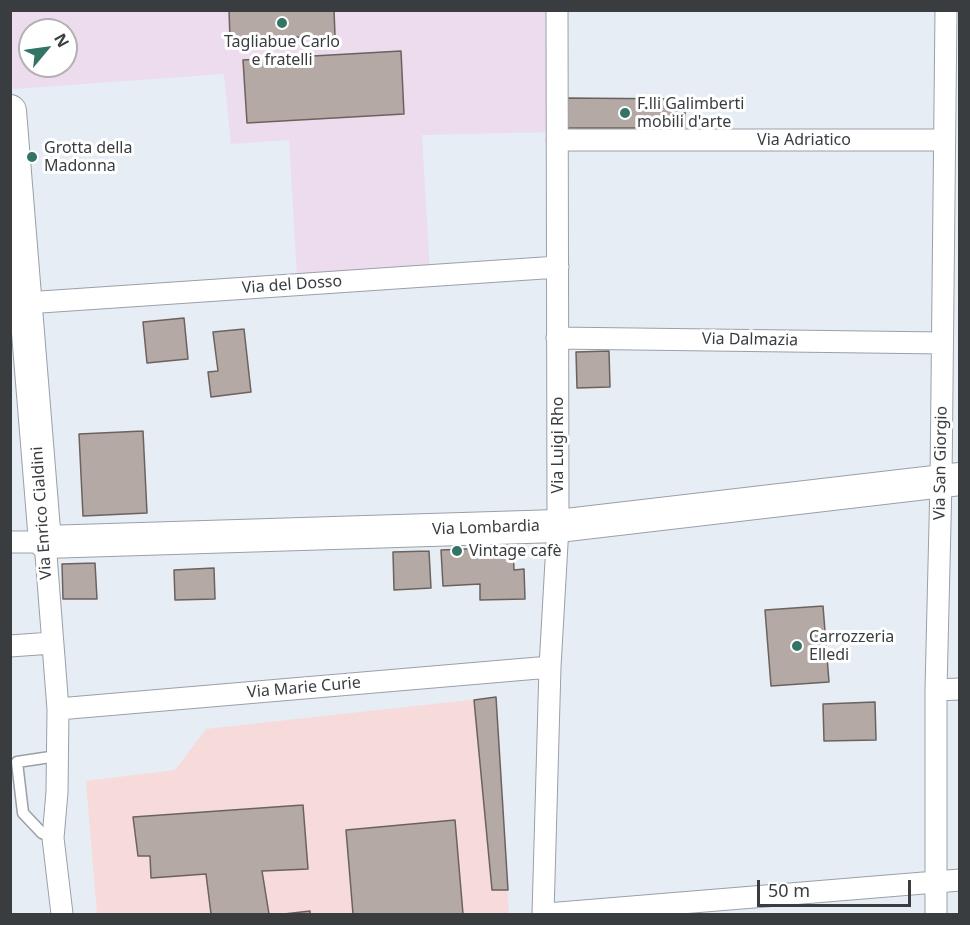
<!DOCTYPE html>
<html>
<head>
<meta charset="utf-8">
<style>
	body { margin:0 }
	#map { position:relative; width:970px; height:925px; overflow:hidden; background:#e6edf5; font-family:"Noto Sans",sans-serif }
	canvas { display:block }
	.frame { position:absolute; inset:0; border:12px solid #3a3d40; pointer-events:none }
	.north { position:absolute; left:18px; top:18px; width:60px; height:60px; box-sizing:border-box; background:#fff; border:2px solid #b0b1b3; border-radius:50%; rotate:61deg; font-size:16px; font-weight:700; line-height:24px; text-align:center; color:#3a3d40 }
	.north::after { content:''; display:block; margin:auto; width:21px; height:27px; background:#337565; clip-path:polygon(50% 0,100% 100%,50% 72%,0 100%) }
	.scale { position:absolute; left:757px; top:880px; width:154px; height:27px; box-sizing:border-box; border:3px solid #3a3d40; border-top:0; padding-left:8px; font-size:18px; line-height:21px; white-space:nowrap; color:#3a3d40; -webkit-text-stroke:4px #fff; paint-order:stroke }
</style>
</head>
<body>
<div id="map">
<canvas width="970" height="925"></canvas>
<div class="frame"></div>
<div class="north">N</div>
<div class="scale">50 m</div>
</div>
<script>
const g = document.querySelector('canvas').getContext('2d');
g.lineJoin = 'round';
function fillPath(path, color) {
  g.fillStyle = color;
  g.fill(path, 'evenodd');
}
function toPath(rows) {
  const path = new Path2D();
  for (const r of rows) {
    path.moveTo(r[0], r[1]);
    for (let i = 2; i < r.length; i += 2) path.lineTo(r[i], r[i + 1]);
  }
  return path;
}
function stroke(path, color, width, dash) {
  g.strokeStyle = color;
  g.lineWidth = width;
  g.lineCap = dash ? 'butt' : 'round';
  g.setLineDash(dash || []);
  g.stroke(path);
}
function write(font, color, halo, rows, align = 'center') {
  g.font = font + ' "Noto Sans",sans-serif';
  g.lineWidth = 6;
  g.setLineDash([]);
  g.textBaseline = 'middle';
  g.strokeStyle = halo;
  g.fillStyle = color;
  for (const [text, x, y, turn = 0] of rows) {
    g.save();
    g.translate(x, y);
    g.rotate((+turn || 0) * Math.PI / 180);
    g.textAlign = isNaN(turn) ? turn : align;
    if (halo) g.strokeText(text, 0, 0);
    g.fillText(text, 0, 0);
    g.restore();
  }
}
fillPath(toPath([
	[10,11,553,11,553,132,422,135,430,272,297,277,289,140,231,144,224,74,13,89,10,58],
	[30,30,66,30,66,66,30,66]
]), '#ecdcee');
fillPath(toPath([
	[496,697,509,914,97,914,86,781,175,770,206,729]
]), '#f6dbda');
const building = toPath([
	[229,10,334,10,335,36,230,39,229,10],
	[401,51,404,114,247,123,243,60,401,51],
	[565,98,685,99,685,128,565,128,565,98],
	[184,318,188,359,147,363,143,322,184,318],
	[244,329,251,392,211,397,208,372,218,371,213,332,244,329],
	[609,351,610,387,577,388,576,352,609,351],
	[143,431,147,513,83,516,79,434,143,431],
	[513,547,514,570,524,569,525,599,480,600,480,584,443,586,441,550,513,547],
	[429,551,431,588,394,590,393,552,429,551],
	[95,563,97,599,63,599,62,564,95,563],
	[214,568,215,599,175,600,174,570,214,568],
	[823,606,829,682,771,686,765,610,823,606],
	[496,697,508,890,492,890,474,700,496,697],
	[875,702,876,740,824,741,823,704,875,702],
	[303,805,308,869,262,871,269,914,211,914,206,874,151,878,150,856,138,856,133,817,303,805],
	[455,820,463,914,353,914,346,830,455,820],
	[310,911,310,914,284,914,310,911]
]);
fillPath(building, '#b4a9a5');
stroke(building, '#6b625e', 1.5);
const lane = toPath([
	[53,838,42,833,23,813,17,762,57,756]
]);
const street = toPath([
	[557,140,944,140],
	[26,303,558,267],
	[557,338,942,343],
	[10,542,45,542,58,709,57,792,53,838,62,914],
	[10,646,52,643],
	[936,690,960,689],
	[58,709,550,667],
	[543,914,550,667,558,526,557,10],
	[547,914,960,880],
	[936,914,936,690,941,481,946,10]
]);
const secondary = toPath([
	[10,111,45,542,558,526,960,479]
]);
stroke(lane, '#9aa0a8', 13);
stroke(street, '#9aa0a8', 23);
stroke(secondary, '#9aa0a8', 34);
stroke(lane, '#fff', 10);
stroke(street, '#fff', 21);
stroke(secondary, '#fff', 32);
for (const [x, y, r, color] of [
	[282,23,6,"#337565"],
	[625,113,6,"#337565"],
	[32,157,6,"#337565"],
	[457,551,6,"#337565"],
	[797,646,6,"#337565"]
]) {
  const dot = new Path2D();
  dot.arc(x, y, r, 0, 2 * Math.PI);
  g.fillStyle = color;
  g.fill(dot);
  stroke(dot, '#fff', 2);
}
write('16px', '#3a3d40', '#fff', [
	["Tagliabue Carlo",282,42,"center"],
	["e fratelli",282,60,"center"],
	["F.lli Galimberti",637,104],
	["mobili d'arte",637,122],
	["Grotta della",44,148],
	["Madonna",44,166],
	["Vintage cafè",469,551],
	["Carrozzeria",809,637],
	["Elledi",809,655]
], 'left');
write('16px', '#3a3d40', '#fff', [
	["Via Adriatico",804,140],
	["Via del Dosso",292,285,-4],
	["Via Dalmazia",750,340,1],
	["Via Luigi Rho",558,445,-90],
	["Via San Giorgio",941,463,-89],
	["Via Enrico Cialdini",42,513,-94],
	["Via Lombardia",486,528,-2],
	["Via Marie Curie",304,688,-5]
]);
</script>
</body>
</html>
